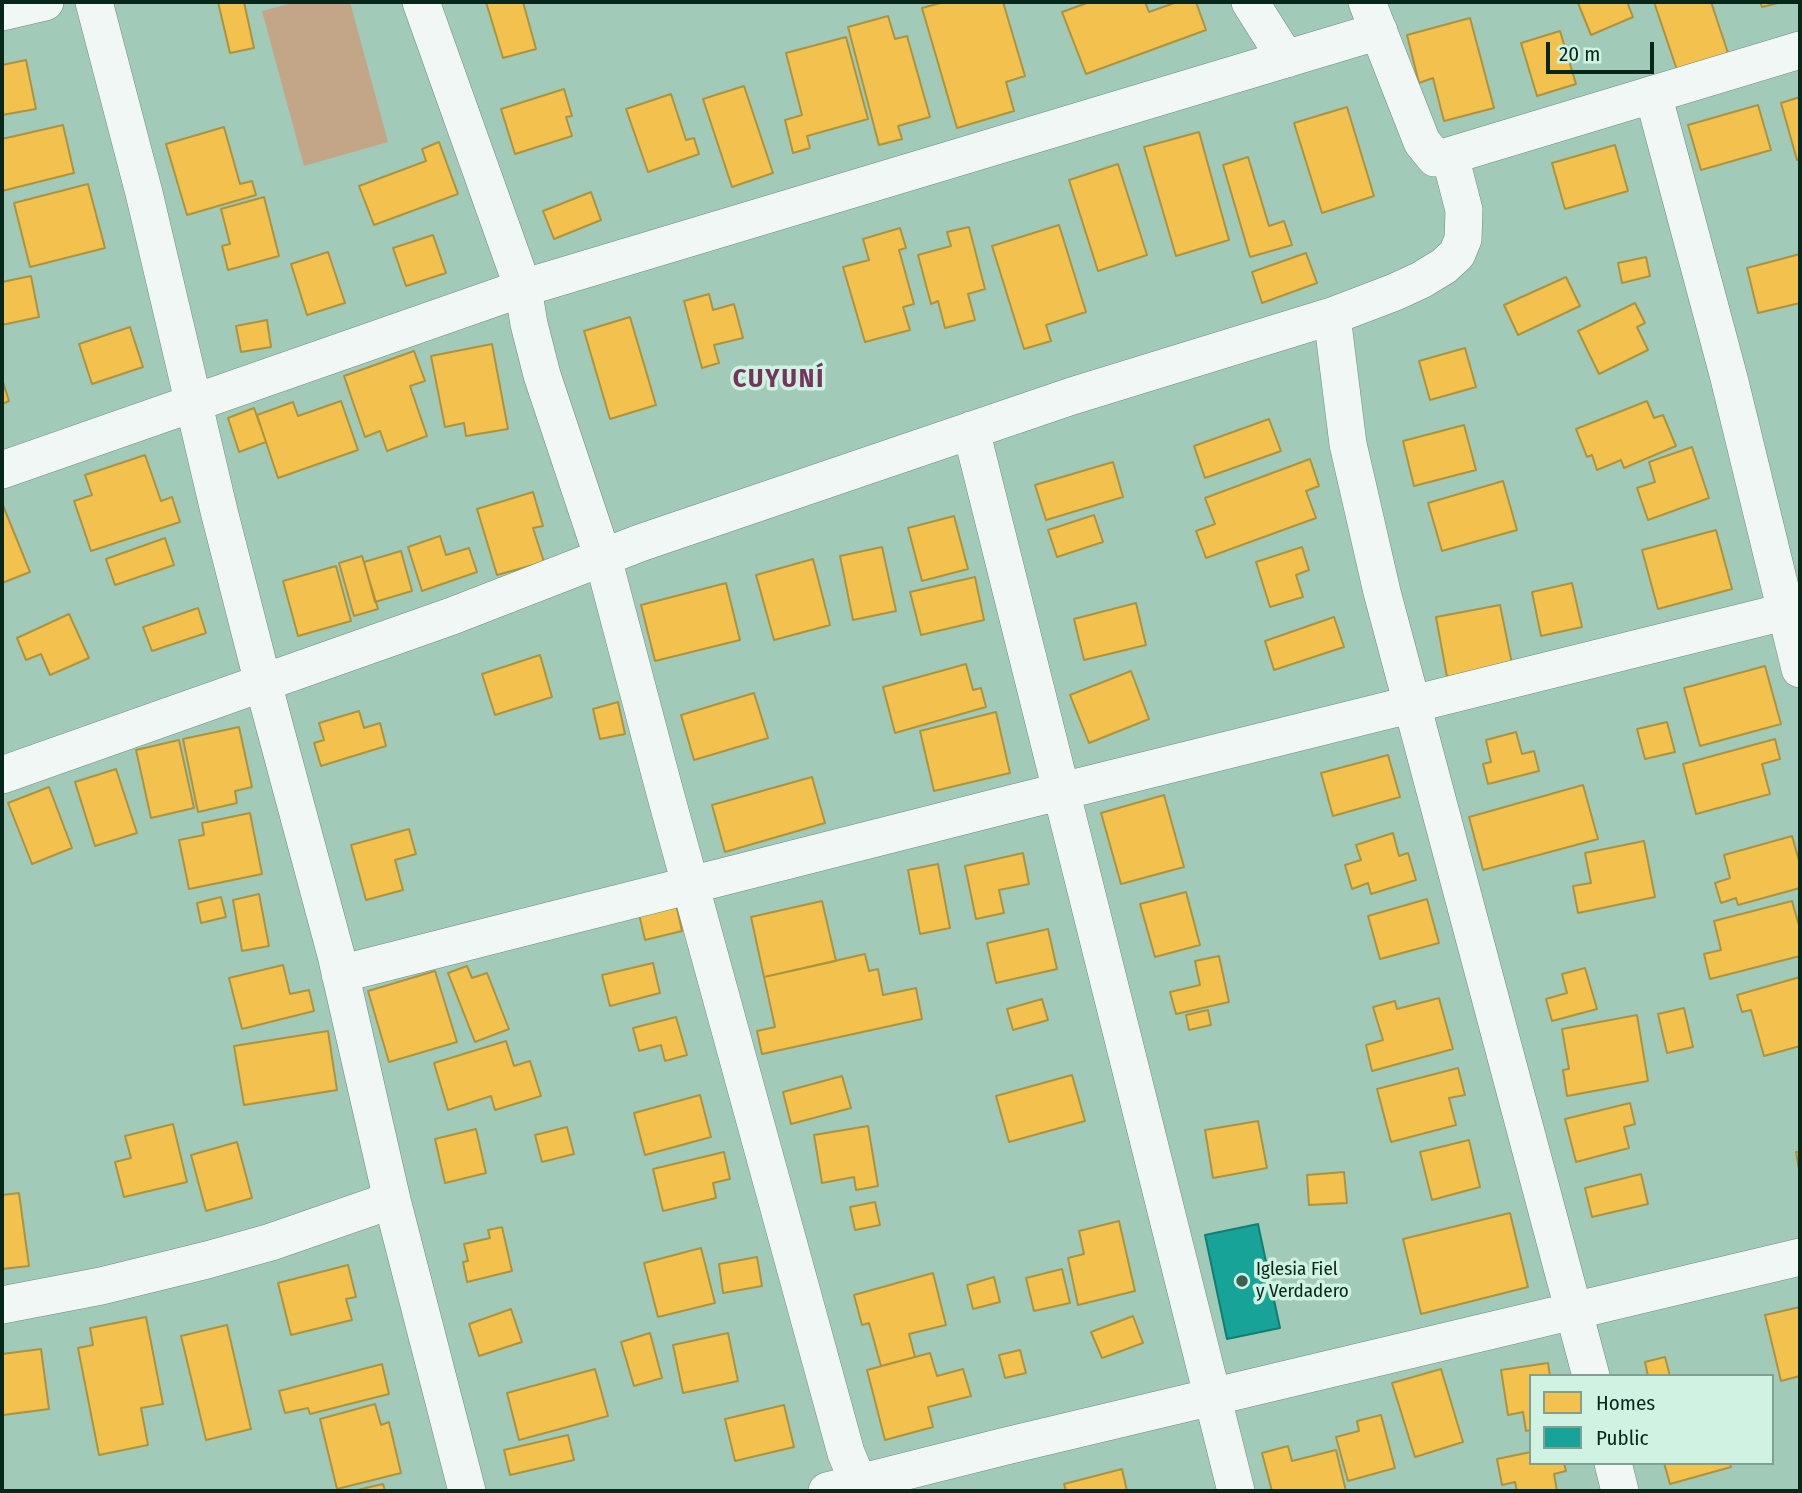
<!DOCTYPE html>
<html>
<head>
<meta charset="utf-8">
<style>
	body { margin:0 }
	#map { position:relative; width:1802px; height:1493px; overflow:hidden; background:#a2cab9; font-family:"Fira Sans Condensed",sans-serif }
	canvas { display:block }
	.frame { position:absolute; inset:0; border:4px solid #08271b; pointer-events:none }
	.legend { position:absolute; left:1529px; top:1374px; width:245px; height:91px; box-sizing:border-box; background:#d0f2e2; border:2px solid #80a192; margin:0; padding:9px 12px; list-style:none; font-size:21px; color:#08271b }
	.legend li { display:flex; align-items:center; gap:14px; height:35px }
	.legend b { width:35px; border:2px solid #80a192 }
	.scale { position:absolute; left:1546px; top:42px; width:108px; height:32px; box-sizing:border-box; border:4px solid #08271b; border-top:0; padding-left:9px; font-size:21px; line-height:24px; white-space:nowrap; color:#08271b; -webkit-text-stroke:5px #d0f2e2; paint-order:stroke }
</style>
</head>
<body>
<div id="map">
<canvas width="1802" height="1493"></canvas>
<div class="frame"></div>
<ul class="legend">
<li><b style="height:19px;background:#f2c14e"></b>Homes</li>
<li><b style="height:19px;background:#17a398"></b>Public</li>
</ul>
<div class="scale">20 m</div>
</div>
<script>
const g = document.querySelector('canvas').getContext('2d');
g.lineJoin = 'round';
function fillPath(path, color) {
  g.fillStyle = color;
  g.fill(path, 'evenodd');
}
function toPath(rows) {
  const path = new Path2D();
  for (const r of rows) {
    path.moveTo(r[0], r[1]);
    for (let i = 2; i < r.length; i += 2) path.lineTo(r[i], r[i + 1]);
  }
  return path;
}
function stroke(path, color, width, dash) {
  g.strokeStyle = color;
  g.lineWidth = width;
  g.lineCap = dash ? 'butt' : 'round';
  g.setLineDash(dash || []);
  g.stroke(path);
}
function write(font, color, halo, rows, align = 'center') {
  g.font = font + ' "Fira Sans Condensed",sans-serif';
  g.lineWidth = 7;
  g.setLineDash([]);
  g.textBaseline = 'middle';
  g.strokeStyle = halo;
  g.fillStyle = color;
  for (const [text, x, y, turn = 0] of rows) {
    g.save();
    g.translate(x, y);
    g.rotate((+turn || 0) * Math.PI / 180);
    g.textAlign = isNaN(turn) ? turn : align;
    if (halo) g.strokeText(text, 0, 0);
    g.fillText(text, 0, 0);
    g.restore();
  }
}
fillPath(toPath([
	[296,2,350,2,388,142,304,166,262,11]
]), '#c3a588');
const homes = toPath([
	[218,2,244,2,254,48,230,53,218,2],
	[486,2,523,2,536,49,503,58,486,2],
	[944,2,1003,2,1025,76,1006,82,1014,111,957,128,922,8,944,2],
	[1090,2,1145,2,1149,12,1177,2,1196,2,1206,30,1086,74,1062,12,1090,2],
	[1582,2,1627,2,1633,17,1591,35,1578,3,1582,2],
	[1654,2,1711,2,1728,53,1677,70,1654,2],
	[1760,2,1782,2,1762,7,1760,2],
	[888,16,895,39,907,36,930,117,898,126,902,139,879,145,848,27,888,16],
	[1470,18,1494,108,1444,121,1433,78,1419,83,1407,35,1470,18],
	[1560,31,1576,84,1537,96,1521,43,1560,31],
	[846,37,868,119,807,136,810,148,793,153,785,120,802,115,786,53,846,37],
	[26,60,36,109,2,115,2,65,26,60],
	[744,86,773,173,732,187,703,99,744,86],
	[564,89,572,116,566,117,572,136,515,154,501,109,564,89],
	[671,94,686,140,694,138,699,154,648,172,626,109,671,94],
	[1800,97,1800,159,1797,160,1781,103,1800,97],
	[1758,105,1771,150,1701,170,1688,125,1758,105],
	[1347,107,1374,196,1322,213,1294,123,1347,107],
	[63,125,74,173,2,191,2,139,63,125],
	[224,127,240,184,252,181,256,195,187,215,166,144,224,127],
	[1199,132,1229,240,1176,256,1144,147,1199,132],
	[439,142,458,194,374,225,359,186,426,161,422,149,439,142],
	[1615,145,1628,191,1565,209,1552,163,1615,145],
	[1248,157,1269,226,1284,221,1292,245,1250,257,1223,165,1248,157],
	[1118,164,1147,255,1098,271,1069,180,1118,164],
	[88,184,105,248,30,267,14,203,88,184],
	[591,192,601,220,554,239,543,211,591,192],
	[264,197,279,256,228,270,222,246,230,244,221,209,264,197],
	[1059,225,1086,312,1046,325,1051,341,1024,349,992,246,1059,225],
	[969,227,985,289,968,294,975,320,945,328,938,301,931,304,918,255,951,246,947,232,969,227],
	[900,228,906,248,899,250,914,304,903,307,910,330,865,342,843,267,869,260,863,239,900,228],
	[433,235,446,273,406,286,393,248,433,235],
	[328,252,345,303,307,315,291,264,328,252],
	[1306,253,1317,283,1262,303,1252,272,1306,253],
	[1800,254,1800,303,1758,313,1747,268,1800,254],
	[1646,257,1650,276,1622,283,1618,263,1646,257],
	[31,276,39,317,2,325,2,282,31,276],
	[1566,277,1580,306,1518,335,1504,305,1566,277],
	[709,294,713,310,734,304,743,338,714,345,719,363,702,368,684,301,709,294],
	[1635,303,1645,323,1637,327,1648,350,1599,374,1578,331,1635,303],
	[630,317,656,405,610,419,584,331,630,317],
	[267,320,271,347,241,352,236,326,267,320],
	[130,327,143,367,92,384,79,344,130,327],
	[492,344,508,429,466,436,464,423,445,427,431,356,492,344],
	[1465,348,1476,387,1430,400,1419,361,1465,348],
	[414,351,425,381,410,386,427,436,387,451,380,431,365,437,344,376,414,351],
	[2,379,9,401,2,404,2,379],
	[341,401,358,450,278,478,257,415,293,402,298,416,341,401],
	[1647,401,1654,418,1663,415,1676,446,1624,468,1621,460,1597,470,1592,455,1587,457,1576,429,1647,401],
	[254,408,266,442,239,452,228,418,254,408],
	[1269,419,1281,451,1205,478,1194,446,1269,419],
	[1464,425,1476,470,1414,486,1403,441,1464,425],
	[1692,447,1709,498,1648,520,1637,488,1655,482,1649,462,1692,447],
	[145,455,161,501,172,497,180,522,91,551,74,501,92,495,85,475,145,455],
	[1310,459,1319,486,1306,491,1316,518,1206,558,1196,531,1215,524,1205,498,1310,459],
	[1113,462,1123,497,1046,520,1035,485,1113,462],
	[1503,481,1517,530,1442,551,1428,503,1503,481],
	[533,492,543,526,533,528,544,562,497,575,477,509,533,492],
	[2,503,30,572,2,583,2,503],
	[1094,515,1103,542,1057,557,1048,530,1094,515],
	[954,516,968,569,922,581,908,528,954,516],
	[1716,530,1732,589,1658,609,1642,550,1716,530],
	[440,536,446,555,469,548,477,572,422,591,408,547,440,536],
	[165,538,174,565,115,585,106,559,165,538],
	[882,547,896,611,853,620,840,556,882,547],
	[1302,547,1309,570,1296,575,1303,597,1270,607,1256,562,1302,547],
	[401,551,412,591,375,602,364,562,401,551],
	[362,556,378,609,354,616,339,563,362,556],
	[813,559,830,625,774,640,756,575,813,559],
	[336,566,351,621,298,636,283,581,336,566],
	[975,577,984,620,921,635,910,592,975,577],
	[726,583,740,640,655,661,641,605,726,583],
	[1572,583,1582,627,1541,636,1532,592,1572,583],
	[1136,603,1146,645,1084,660,1074,619,1136,603],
	[1500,605,1512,664,1447,677,1436,617,1500,605],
	[198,608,206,633,152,651,143,627,198,608],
	[69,614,89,658,50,675,41,654,26,660,17,638,69,614],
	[1334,617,1344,647,1274,670,1265,641,1334,617],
	[540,655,552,697,495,715,482,674,540,655],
	[966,664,973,690,981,688,986,707,895,733,883,687,966,664],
	[1765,666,1781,724,1700,746,1684,688,1765,666],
	[1131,671,1149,719,1089,743,1070,695,1131,671],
	[754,693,768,738,694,760,681,715,754,693],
	[618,702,625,734,600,739,593,709,618,702],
	[359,711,364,728,380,723,386,746,321,766,314,743,324,740,319,723,359,711],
	[996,712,1010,773,934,791,920,731,996,712],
	[1667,722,1675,752,1645,759,1637,729,1667,722],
	[239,727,252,787,235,791,237,803,198,812,183,739,239,727],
	[1516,732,1522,754,1534,751,1539,771,1488,784,1483,764,1491,762,1486,740,1516,732],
	[1775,739,1780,759,1762,764,1770,794,1696,814,1683,764,1775,739],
	[179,740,194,808,151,818,136,750,179,740],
	[1388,755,1400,797,1333,816,1321,773,1388,755],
	[116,769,137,833,95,846,75,782,116,769],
	[812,777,825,823,725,852,712,805,812,777],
	[1583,785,1598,839,1483,870,1469,817,1583,785],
	[49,787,72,848,32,864,8,803,49,787],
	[1164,795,1184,867,1121,884,1101,813,1164,795],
	[250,813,262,874,189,889,179,840,204,835,202,823,250,813],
	[409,829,416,854,395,860,403,890,366,900,351,845,409,829],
	[1393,833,1399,856,1408,853,1416,880,1371,894,1368,883,1352,889,1345,865,1361,860,1356,845,1393,833],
	[1792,836,1800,864,1800,888,1738,905,1736,898,1721,903,1715,883,1730,878,1724,855,1792,836],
	[1644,841,1655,897,1578,913,1573,886,1591,883,1585,853,1644,841],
	[1023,853,1029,884,999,890,1004,913,976,919,965,866,1023,853],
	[938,864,950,928,920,934,908,870,938,864],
	[1186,892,1200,945,1155,957,1140,904,1186,892],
	[259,894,269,946,242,951,233,900,259,894],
	[221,897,226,917,201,923,197,903,221,897],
	[1427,899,1439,943,1380,959,1368,916,1427,899],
	[822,901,836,961,764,977,751,917,822,901],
	[1792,901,1800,929,1800,956,1710,979,1704,954,1721,950,1714,921,1792,901],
	[676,904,682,931,645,940,639,914,676,904],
	[1048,929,1057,969,996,983,987,943,1048,929],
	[865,954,869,971,878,969,883,995,916,988,922,1019,762,1054,757,1031,775,1027,764,977,865,954],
	[1219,956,1229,1002,1176,1014,1170,992,1200,985,1195,961,1219,956],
	[653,963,660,993,610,1006,602,975,653,963],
	[283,965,290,994,309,990,314,1011,242,1029,229,978,283,965],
	[467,966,472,978,487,973,509,1029,475,1042,448,973,467,966],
	[1585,968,1597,1009,1552,1021,1546,999,1567,993,1562,974,1585,968],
	[435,971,457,1042,389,1062,368,991,435,971],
	[1800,977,1800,1046,1764,1056,1751,1010,1742,1012,1737,995,1800,977],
	[1439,998,1453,1049,1372,1071,1366,1045,1383,1040,1373,1007,1395,1001,1397,1009,1439,998],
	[1042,999,1048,1020,1013,1030,1007,1009,1042,999],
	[1684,1008,1693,1047,1667,1053,1658,1014,1684,1008],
	[1208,1010,1211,1025,1189,1030,1186,1015,1208,1010],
	[1637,1015,1648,1081,1567,1096,1563,1070,1569,1069,1562,1029,1637,1015],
	[676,1017,687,1055,665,1061,661,1045,639,1051,633,1028,676,1017],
	[328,1031,337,1090,244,1105,234,1046,328,1031],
	[506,1041,514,1066,530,1061,541,1096,495,1110,491,1096,448,1110,434,1063,506,1041],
	[1458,1068,1465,1095,1449,1098,1456,1125,1391,1142,1377,1089,1458,1068],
	[1072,1075,1085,1121,1009,1142,996,1096,1072,1075],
	[842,1076,851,1108,791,1124,783,1092,842,1076],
	[700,1095,711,1137,645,1155,634,1113,700,1095],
	[1630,1103,1635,1124,1624,1127,1629,1148,1576,1162,1565,1119,1630,1103],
	[1258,1121,1267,1168,1213,1178,1205,1130,1258,1121],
	[173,1124,187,1182,124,1197,115,1162,131,1158,125,1136,173,1124],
	[868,1126,878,1186,856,1190,854,1177,822,1183,814,1135,868,1126],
	[567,1127,574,1154,542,1162,535,1135,567,1127],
	[476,1129,486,1173,445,1183,435,1139,476,1129],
	[1469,1140,1480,1187,1432,1200,1420,1152,1469,1140],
	[237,1142,252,1198,206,1211,191,1155,237,1142],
	[724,1152,730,1179,713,1183,716,1198,663,1211,653,1169,724,1152],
	[1796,1152,1800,1152,1800,1175,1796,1152],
	[1344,1172,1347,1203,1309,1205,1307,1175,1344,1172],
	[1641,1174,1648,1204,1592,1217,1585,1188,1641,1174],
	[19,1193,29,1266,2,1269,2,1195,19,1193],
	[875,1202,880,1225,855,1230,850,1207,875,1202],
	[1510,1213,1528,1287,1421,1314,1403,1239,1510,1213],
	[1119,1221,1135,1291,1078,1305,1068,1258,1084,1254,1079,1231,1119,1221],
	[502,1227,512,1271,467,1282,463,1262,468,1261,464,1244,490,1238,488,1230,502,1227],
	[701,1248,715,1303,658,1317,644,1263,701,1248],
	[757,1257,762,1286,723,1293,719,1264,757,1257],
	[348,1265,356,1297,346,1299,352,1320,291,1335,278,1283,348,1265],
	[1062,1269,1070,1303,1034,1311,1026,1278,1062,1269],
	[933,1273,946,1325,909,1334,915,1357,881,1366,869,1323,862,1325,854,1295,933,1273],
	[994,1277,1000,1302,973,1309,967,1285,994,1277],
	[1800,1307,1800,1376,1781,1381,1765,1315,1800,1307],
	[511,1309,522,1342,479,1356,469,1324,511,1309],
	[1133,1316,1143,1343,1102,1358,1091,1332,1133,1316],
	[146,1317,163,1404,141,1408,148,1445,99,1455,78,1348,93,1345,90,1328,146,1317],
	[227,1325,251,1429,206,1440,181,1336,227,1325],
	[650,1333,662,1378,634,1386,621,1342,650,1333],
	[728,1333,738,1381,683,1393,673,1345,728,1333],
	[41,1349,49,1409,3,1415,2,1354,41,1349],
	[1020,1350,1026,1373,1005,1378,999,1355,1020,1350],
	[930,1353,937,1376,963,1369,971,1396,928,1407,933,1427,885,1440,867,1370,930,1353],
	[1665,1357,1670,1376,1648,1376,1645,1362,1665,1357],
	[1548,1363,1550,1376,1531,1376,1531,1430,1526,1431,1523,1412,1508,1415,1501,1370,1548,1363],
	[382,1364,389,1394,310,1414,308,1408,285,1413,279,1391,382,1364],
	[595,1369,608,1416,519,1440,507,1393,595,1369],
	[1441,1369,1463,1442,1415,1457,1392,1383,1441,1369],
	[375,1404,381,1425,389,1422,401,1473,337,1489,320,1419,375,1404],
	[784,1405,794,1447,735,1461,725,1419,784,1405],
	[1381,1415,1395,1468,1348,1481,1336,1437,1359,1431,1357,1421,1381,1415],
	[568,1435,574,1460,510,1475,504,1450,568,1435],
	[1288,1446,1292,1461,1336,1450,1346,1491,1272,1491,1262,1453,1288,1446],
	[1531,1452,1531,1463,1564,1463,1566,1471,1554,1474,1557,1491,1517,1491,1515,1482,1502,1485,1497,1459,1531,1452],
	[1664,1463,1730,1463,1731,1467,1670,1484,1664,1463],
	[1122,1469,1127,1491,1066,1491,1064,1484,1122,1469],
	[383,1484,385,1491,353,1491,383,1484]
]);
fillPath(homes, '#f2c14e');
stroke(homes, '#ac933f', 2);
const public = toPath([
	[1258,1224,1280,1328,1227,1339,1205,1235,1258,1224]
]);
fillPath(public, '#17a398');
stroke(public, '#127e72', 2);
const street = toPath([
	[94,2,144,193,219,511,263,683,336,955,392,1200,467,1491],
	[421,2,523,288,529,324,542,375,603,558,664,789,846,1453,862,1491],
	[1250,2,1286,59],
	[1367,2,1422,142,1435,158,1442,158,1800,50],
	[2,12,45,2],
	[1653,94,1729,378,1800,669],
	[1332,316,1348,444,1382,592,1591,1376],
	[971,430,1236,1491],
	[2,470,523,288,1379,31],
	[2,775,452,616,640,543,1072,396,1332,316,1395,292,1421,280,1444,266,1457,254,1463,239,1464,210,1450,156],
	[340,974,1010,804,1800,608],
	[2,1305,101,1286,207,1260,271,1242,392,1200],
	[1613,1463,1620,1491],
	[827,1491,1006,1446,1800,1257]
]);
stroke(street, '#6b8b7e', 38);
stroke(street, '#f1f7f4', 37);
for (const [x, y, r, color] of [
	[1242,1281,7,"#3e6052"]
]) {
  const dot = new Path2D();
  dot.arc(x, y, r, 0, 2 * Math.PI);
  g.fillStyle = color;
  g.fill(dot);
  stroke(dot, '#d0f2e2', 2.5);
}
write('19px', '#08271b', '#d0f2e2', [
	["Iglesia Fiel",1256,1270],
	["y Verdadero",1256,1292]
], 'left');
g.letterSpacing = '2px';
write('bold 26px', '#73355b', '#d0f2e2', [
	["CUYUNÍ",779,380]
]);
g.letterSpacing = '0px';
</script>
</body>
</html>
